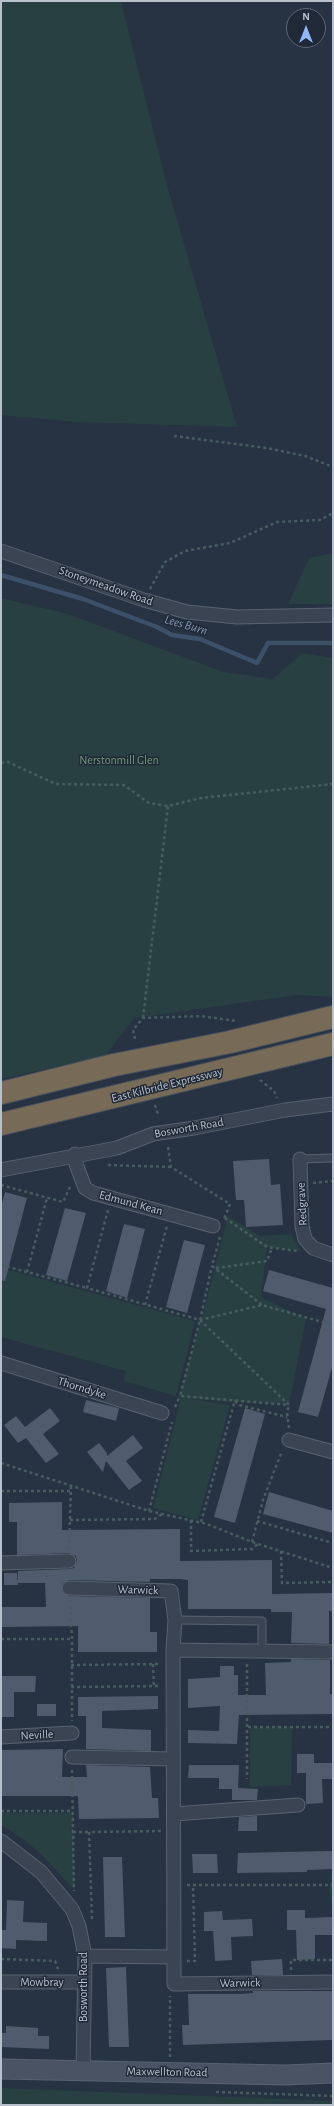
<!DOCTYPE html>
<html>
<head>
<meta charset="utf-8">
<style>
	body { margin:0 }
	#map { position:relative; width:334px; height:2106px; overflow:hidden; background:#273242; font-family:"Alegreya Sans",sans-serif }
	canvas { display:block }
	.frame { position:absolute; inset:0; border:2px solid #b8c0cb; pointer-events:none }
	.north { position:absolute; left:286px; top:8px; width:40px; height:40px; box-sizing:border-box; background:#202937; border:1px solid #5d6572; border-radius:50%; rotate:0deg; font-size:11px; font-weight:700; line-height:16px; text-align:center; color:#b8c0cb }
	.north::after { content:''; display:block; margin:auto; width:14px; height:18px; background:#91b9f7; clip-path:polygon(50% 0,100% 100%,50% 72%,0 100%) }
</style>
</head>
<body>
<div id="map">
<canvas width="334" height="2106"></canvas>
<div class="frame"></div>
<div class="north">N</div>
</div>
<script>
const g = document.querySelector('canvas').getContext('2d');
g.lineJoin = 'round';
function fillPath(path, color) {
  g.fillStyle = color;
  g.fill(path, 'evenodd');
}
function toPath(rows) {
  const path = new Path2D();
  for (const r of rows) {
    path.moveTo(r[0], r[1]);
    for (let i = 2; i < r.length; i += 2) path.lineTo(r[i], r[i + 1]);
  }
  return path;
}
function stroke(path, color, width, dash) {
  g.strokeStyle = color;
  g.lineWidth = width;
  g.lineCap = dash ? 'butt' : 'round';
  g.setLineDash(dash || []);
  g.stroke(path);
}
function write(font, color, halo, rows, align = 'center') {
  g.font = font + ' "Alegreya Sans",sans-serif';
  g.lineWidth = 3;
  g.setLineDash([]);
  g.textBaseline = 'middle';
  g.strokeStyle = halo;
  g.fillStyle = color;
  for (const [text, x, y, turn = 0] of rows) {
    g.save();
    g.translate(x, y);
    g.rotate((+turn || 0) * Math.PI / 180);
    g.textAlign = isNaN(turn) ? turn : align;
    if (halo) g.strokeText(text, 0, 0);
    g.fillText(text, 0, 0);
    g.restore();
  }
}
fillPath(toPath([
	[1,1,121,1,167,185,237,427,76,422,1,415],
	[333,553,333,604,288,604,309,558],
	[1,598,65,613,224,672,273,679,302,653,333,658,333,997,297,995,134,1018,105,1056,1,1079],
	[228,1216,260,1236,291,1234,301,1251,267,1247,261,1297,306,1319,289,1405,191,1399,230,1405,198,1520,153,1508,181,1398,178,1398,201,1322],
	[1,1268,195,1321,176,1396,124,1381,126,1371,1,1337],
	[292,1727,291,1785,250,1787,250,1728],
	[1,1813,73,1813,74,1890,45,1858,25,1840,1,1825],
	[333,1859,333,1917,329,1888],
	[1,2088,333,2101,333,2105,1,2105]
]), '#294043');
stroke(toPath([
	[1,575,83,599,157,627,172,635,200,639,257,663,268,643,333,643]
]), '#3d506a', 4.5);
fillPath(toPath([
	[269,1159,271,1185,280,1184,283,1225,246,1227,244,1200,236,1200,233,1161],
	[5,1192,27,1198,5,1281,1,1280,1,1207],
	[65,1208,86,1213,67,1281,46,1275],
	[124,1224,145,1229,127,1298,106,1291],
	[184,1240,205,1245,187,1313,166,1307],
	[269,1270,333,1288,333,1364,318,1417,298,1412,326,1309,263,1291],
	[86,1400,119,1408,116,1421,83,1412],
	[50,1408,60,1421,43,1434,59,1454,46,1463,26,1438,18,1443,4,1425,16,1416,25,1427],
	[245,1408,265,1414,235,1523,214,1517],
	[133,1435,143,1448,126,1461,142,1481,129,1490,106,1461,103,1472,87,1452,99,1443,107,1453,107,1456],
	[269,1492,333,1511,333,1533,263,1514],
	[62,1502,62,1530,180,1529,180,1561,272,1560,272,1594,333,1593,333,1611,329,1611,329,1644,291,1643,292,1612,271,1612,271,1609,188,1609,188,1580,180,1579,150,1579,150,1582,69,1580,62,1584,62,1592,69,1596,150,1598,150,1632,157,1632,157,1652,78,1652,78,1626,1,1627,1,1607,46,1607,45,1583,18,1583,18,1571,69,1569,74,1568,77,1561,76,1556,69,1553,17,1555,17,1522,9,1522,9,1503],
	[4,1573,17,1573,18,1585,4,1585],
	[291,1659,330,1660,330,1694,333,1694,333,1714,239,1715,237,1744,188,1743,188,1730,219,1731,220,1706,188,1708,188,1679,220,1677,220,1666,234,1666,234,1675,238,1675,238,1695,266,1695,265,1663,291,1662],
	[1,1676,36,1676,35,1692,14,1692,14,1717,1,1717],
	[158,1696,158,1709,102,1711,102,1728,151,1730,151,1751,86,1749,86,1716,78,1716,78,1697],
	[37,1704,56,1704,56,1716,37,1716],
	[63,1749,62,1777,87,1777,86,1765,150,1767,152,1798,158,1798,159,1818,79,1819,78,1796,1,1796,1,1750],
	[297,1754,314,1754,314,1763,333,1763,333,1779,322,1779,323,1803,306,1804,306,1773,297,1773],
	[189,1765,239,1765,238,1788,258,1789,257,1800,232,1800,232,1789,219,1789,219,1778,188,1778],
	[257,1816,257,1831,238,1831,239,1817],
	[332,1851,333,1869,307,1870,307,1872,237,1873,238,1853],
	[192,1854,217,1854,218,1873,193,1873],
	[103,1857,122,1857,125,1937,105,1937],
	[7,1900,24,1901,23,1922,47,1923,47,1941,16,1940,16,1949,1,1948,1,1930,6,1930],
	[287,1910,305,1910,305,1918,333,1917,333,1935,315,1935,315,1959,297,1960,296,1930,287,1930],
	[222,1911,223,1920,252,1919,253,1936,231,1937,232,1960,215,1961,213,1931,204,1931,204,1912],
	[282,1959,283,1975,252,1975,251,1961],
	[126,1967,129,2047,109,2047,106,1968],
	[253,1991,332,1991,333,2040,183,2045,182,2025,189,2025,188,1994,240,1994,253,1993],
	[6,2026,38,2028,38,2036,49,2036,49,2049,1,2047,1,2033,6,2033]
]), '#505b6d');
const lane = toPath([
	[300,1159,333,1158],
	[175,1620,262,1621,262,1651]
]);
const street = toPath([
	[1,551,144,600,187,612,237,617,333,615],
	[75,1154,76,1164,85,1188,93,1193,213,1226],
	[300,1159,302,1226,305,1239,313,1248,333,1255],
	[1,1170,117,1148,153,1134,194,1128,285,1110,333,1104],
	[1,1363,162,1413],
	[289,1440,333,1452],
	[1,1563,69,1561],
	[69,1588,171,1591,175,1620,173,1650,174,1984,333,1982],
	[173,1650,333,1652],
	[1,1737,72,1733],
	[72,1757,173,1759],
	[174,1814,298,1805],
	[1,1841,41,1872,72,1909,79,1926,85,1956,83,2070],
	[85,1956,173,1957],
	[1,1982,83,1982]
]);
const secondary = toPath([
	[1,2069,285,2075,333,2073]
]);
const highway = toPath([
	[1,1093,114,1065,230,1042,333,1017],
	[1,1124,333,1044]
]);
stroke(lane, '#59626f', 9);
stroke(street, '#59626f', 15);
stroke(secondary, '#59626f', 21);
stroke(highway, '#464f5c', 24);
stroke(toPath([
	[174,436,267,448,305,456,333,467],
	[150,589,165,562,185,551,230,543,277,522,320,520,333,513],
	[1,763,8,762,56,784,124,785,149,803,168,806,201,798,333,784],
	[143,1018,168,806],
	[135,1039,133,1030,143,1018,201,1016,236,1021],
	[260,1080,274,1091,277,1098],
	[155,1105,158,1114],
	[168,1147,171,1167,230,1204,224,1219],
	[108,1165,171,1167],
	[313,1183,333,1181],
	[1,1185,63,1202,70,1187],
	[108,1210,87,1288,200,1320,262,1305,333,1325],
	[225,1218,267,1247,297,1251],
	[220,1237,212,1266,262,1305],
	[1,1265,87,1288],
	[216,1268,267,1261,272,1248],
	[27,1272,47,1198],
	[145,1305,167,1226],
	[200,1320,289,1405,180,1396,200,1320],
	[200,1320,212,1266],
	[235,1401,239,1405,287,1417],
	[175,1407,180,1396],
	[289,1428,287,1413,289,1405],
	[1,1463,149,1511,207,1524,252,1542,333,1568],
	[1,1491,71,1491],
	[149,1511,172,1422],
	[70,1520,155,1519,162,1514],
	[191,1520,191,1551,252,1549,258,1544],
	[257,1521,333,1543],
	[201,1522,235,1400],
	[252,1542,263,1500,282,1451],
	[69,1549,71,1486],
	[281,1551,282,1583,333,1582],
	[70,1600,72,1639,72,1721],
	[1,1639,72,1639],
	[153,1664,154,1686],
	[247,1664,247,1779],
	[71,1665,161,1664],
	[71,1687,161,1686],
	[248,1727,333,1727],
	[72,1770,74,1891],
	[1,1811,73,1811],
	[73,1832,89,1832],
	[187,1885,333,1885],
	[92,1919,89,1832,161,1831],
	[1,1959,55,1961,58,1969],
	[187,1961,195,1961,193,1885],
	[291,1970,291,1960,333,1960],
	[170,2057,170,1996],
	[216,2092,333,2096]
]), '#475d5f', 2.5, [3, 3]);
stroke(lane, '#3b4452', 7);
stroke(street, '#3b4452', 13);
stroke(secondary, '#495364', 19);
stroke(highway, '#776b58', 22);
write('12px', '#b8c0cb', '#202937', [
	["Stoneymeadow Road",106,586,19],
	["East Kilbride Expressway",167,1085,-14],
	["Bosworth Road",189,1128,-10],
	["Edmund Kean",131,1203,15],
	["Redgrave",302,1204,-93],
	["Thorndyke",82,1388,17],
	["Warwick",138,1590,2],
	["Neville",37,1735,-3],
	["Mowbray",42,1982],
	["Warwick",240,1983,-1],
	["Bosworth Road",83,1987,-90],
	["Maxwellton Road",167,2072,1]
]);
write('12px', '#6f9c79', '#202937', [
	["Nerstonmill Glen",119,760]
]);
write('italic 13px', '#8096b2', '#202937', [
	["Lees Burn",186,625,16]
]);
</script>
</body>
</html>
